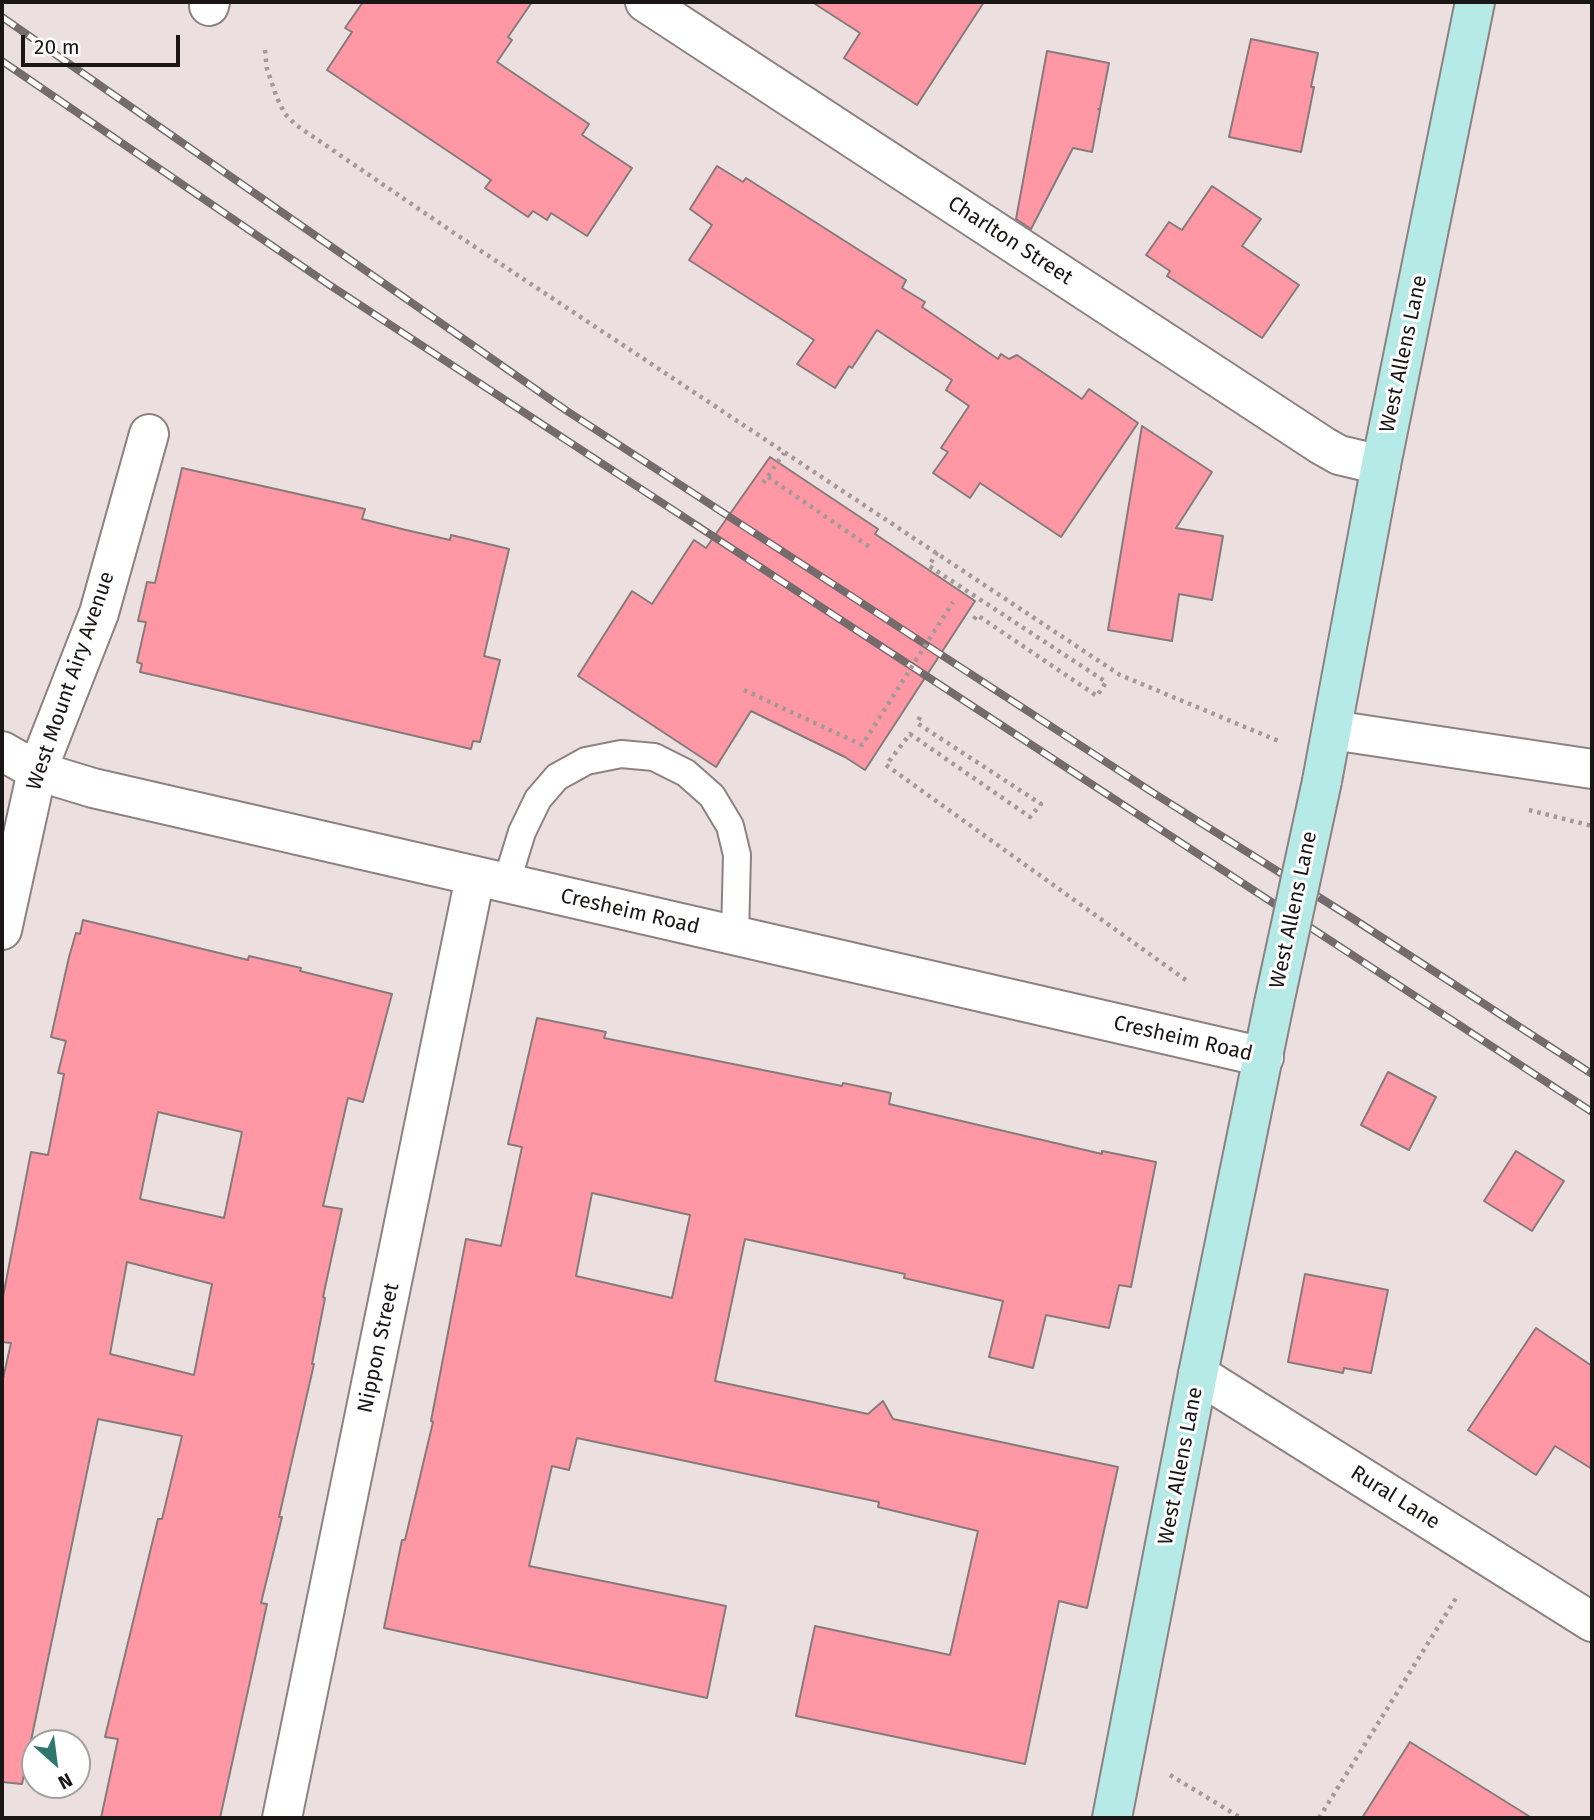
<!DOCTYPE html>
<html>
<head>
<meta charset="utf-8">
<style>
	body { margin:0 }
	#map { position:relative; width:1594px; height:1820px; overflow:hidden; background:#ecdfdf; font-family:"Fira Sans",sans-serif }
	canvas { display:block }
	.frame { position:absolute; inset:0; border:4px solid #1a1616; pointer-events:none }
	.north { position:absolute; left:21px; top:1729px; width:70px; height:70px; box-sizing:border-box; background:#fff; border:2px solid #a3a2a2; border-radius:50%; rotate:152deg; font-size:19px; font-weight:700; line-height:28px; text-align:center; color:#1a1616 }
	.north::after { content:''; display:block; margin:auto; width:24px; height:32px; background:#307770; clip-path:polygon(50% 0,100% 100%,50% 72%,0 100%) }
	.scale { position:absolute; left:21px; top:35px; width:159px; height:32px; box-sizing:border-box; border:4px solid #1a1616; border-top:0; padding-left:9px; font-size:21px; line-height:24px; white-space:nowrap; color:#1a1616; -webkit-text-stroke:5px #fff; paint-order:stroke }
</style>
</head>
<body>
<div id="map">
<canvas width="1594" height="1820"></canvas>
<div class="frame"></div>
<div class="north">N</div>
<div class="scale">20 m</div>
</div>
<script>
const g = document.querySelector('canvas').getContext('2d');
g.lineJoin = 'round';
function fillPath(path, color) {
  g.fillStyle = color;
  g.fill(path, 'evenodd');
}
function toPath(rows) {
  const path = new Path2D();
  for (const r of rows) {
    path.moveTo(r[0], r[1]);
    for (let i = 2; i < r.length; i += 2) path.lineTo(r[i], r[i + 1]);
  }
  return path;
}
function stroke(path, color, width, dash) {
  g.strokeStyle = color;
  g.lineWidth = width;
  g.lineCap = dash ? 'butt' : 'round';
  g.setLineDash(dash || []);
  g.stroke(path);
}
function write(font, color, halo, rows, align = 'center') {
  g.font = font + ' "Fira Sans",sans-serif';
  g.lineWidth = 6;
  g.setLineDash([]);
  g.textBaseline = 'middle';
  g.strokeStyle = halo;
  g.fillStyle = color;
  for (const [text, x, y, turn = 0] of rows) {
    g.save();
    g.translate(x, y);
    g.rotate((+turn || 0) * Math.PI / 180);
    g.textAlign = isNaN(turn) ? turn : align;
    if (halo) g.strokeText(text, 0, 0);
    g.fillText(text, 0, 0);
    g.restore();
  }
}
const building = toPath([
	[363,2,532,2,508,37,512,40,497,62,589,124,582,135,632,168,587,236,551,213,547,220,533,211,528,217,485,188,491,180,327,70,352,32,345,28,363,2],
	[812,2,984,2,917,105,844,58,860,33,812,2],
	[1251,39,1318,53,1311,87,1314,87,1301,152,1229,137,1251,39],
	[1047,51,1109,63,1100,109,1098,109,1100,110,1092,152,1073,148,1031,229,1016,219,1047,51],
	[717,166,743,182,746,178,906,280,902,288,925,302,922,307,998,359,1001,354,1009,359,1017,355,1082,399,1089,389,1138,423,1061,537,980,483,970,498,933,473,948,452,941,448,969,406,946,390,952,380,877,330,852,368,849,366,835,388,797,364,814,340,689,260,712,225,690,209,717,166],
	[1212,186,1261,219,1242,246,1299,285,1262,338,1167,276,1170,271,1146,255,1169,222,1182,230,1212,186],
	[1142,426,1212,472,1176,528,1223,536,1212,600,1179,594,1172,641,1108,630,1142,426],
	[770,457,878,529,875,534,975,601,865,770,845,757,751,711,716,767,578,676,632,591,652,604,694,540,706,548,770,457],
	[182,468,365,509,362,519,406,530,450,540,451,535,509,549,484,656,500,660,480,742,473,741,471,749,140,672,142,664,137,662,146,622,138,621,147,582,155,583,182,468],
	[83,920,248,960,249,956,301,968,300,971,392,994,363,1102,348,1098,323,1206,342,1209,323,1297,325,1298,312,1364,314,1364,279,1517,282,1517,261,1603,267,1604,220,1818,101,1818,118,1739,105,1737,158,1519,162,1519,182,1436,98,1419,22,1784,2,1782,2,1383,11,1343,2,1342,2,1302,31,1152,48,1155,64,1074,58,1073,66,1041,51,1037,69,957,76,933,80,934,83,920],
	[158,1112,242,1132,224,1218,140,1199,158,1112],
	[127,1262,212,1284,194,1375,110,1354,127,1262],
	[537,1018,606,1032,604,1038,842,1086,843,1083,891,1093,889,1104,1102,1154,1102,1151,1156,1162,1131,1287,1119,1285,1109,1328,1046,1315,1033,1368,989,1357,1003,1301,904,1278,905,1274,745,1239,715,1381,868,1414,883,1401,893,1419,1118,1467,1087,1608,1059,1601,1025,1764,796,1716,815,1626,950,1655,978,1531,878,1507,879,1502,577,1438,569,1470,552,1466,529,1566,726,1606,707,1698,384,1628,402,1540,405,1540,433,1422,431,1421,466,1239,501,1246,522,1147,508,1144,537,1018],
	[592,1193,690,1215,672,1298,576,1276,592,1193],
	[1388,1072,1436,1097,1409,1150,1361,1125,1388,1072],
	[1516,1151,1564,1181,1532,1231,1484,1201,1516,1151],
	[1305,1274,1388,1290,1371,1373,1344,1368,1343,1373,1288,1362,1305,1274],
	[1536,1328,1592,1366,1592,1469,1555,1446,1536,1475,1468,1430,1536,1328],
	[1410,1742,1532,1818,1362,1818,1410,1742]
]);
fillPath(building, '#ff97a4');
stroke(building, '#867b7b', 2);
const lane = toPath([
	[506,884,522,832,538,799,557,777,586,761,621,754,654,757,686,773,712,796,730,826,737,855,735,936]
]);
const street = toPath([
	[645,2,1323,446,1339,455,1381,465],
	[209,6,210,2],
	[1332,730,1592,769],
	[2,751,37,771,93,788,1264,1057],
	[2,930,37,771,99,613,149,434],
	[1198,1374,1592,1622],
	[282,1818,475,877]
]);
const secondary = toPath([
	[1322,781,1381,465,1475,2],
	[1112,1818,1198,1374,1274,1003]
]);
stroke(lane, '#8d8182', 30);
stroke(street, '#8d8182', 42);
stroke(secondary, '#8d8182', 42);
stroke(toPath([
	[265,50,267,69,277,98,285,114,296,125,454,233,1120,675,1281,742],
	[768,477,871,548],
	[763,483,784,453],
	[937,552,929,566,1106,682,1097,696,977,615,972,622],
	[920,717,917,723,1041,804,1030,817,910,734,886,765,1190,983],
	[1529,810,1592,826],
	[1170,1775,1241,1818],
	[1319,1818,1458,1595]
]), '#a39999', 4.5, [3.5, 5]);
stroke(lane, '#fff', 26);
stroke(street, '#fff', 38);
stroke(secondary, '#b5eae6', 38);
const rail = toPath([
	[2,17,567,411,1155,794,1352,918,1592,1074],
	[2,61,328,284,1592,1112]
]);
stroke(rail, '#746c6c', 8);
stroke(rail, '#fff', 5, [16]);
const secondaryBridge = toPath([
	[1274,1003,1322,781]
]);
stroke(secondaryBridge, '#8d8182', 42, []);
stroke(toPath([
	[744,690,862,745,953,602]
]), '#a39999', 4.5, [3.5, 5]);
stroke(secondaryBridge, '#b5eae6', 38);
write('21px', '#1a1616', '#fff', [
	["Charlton Street",1010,241,33],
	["West Allens Lane",1404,354,-78],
	["West Mount Airy Avenue",71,681,-71],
	["West Allens Lane",1294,910,-78],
	["Cresheim Road",630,912,13],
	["Cresheim Road",1183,1039,13],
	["Nippon Street",379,1348,-78],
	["West Allens Lane",1181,1466,-79],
	["Rural Lane",1395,1498,32]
]);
</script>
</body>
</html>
